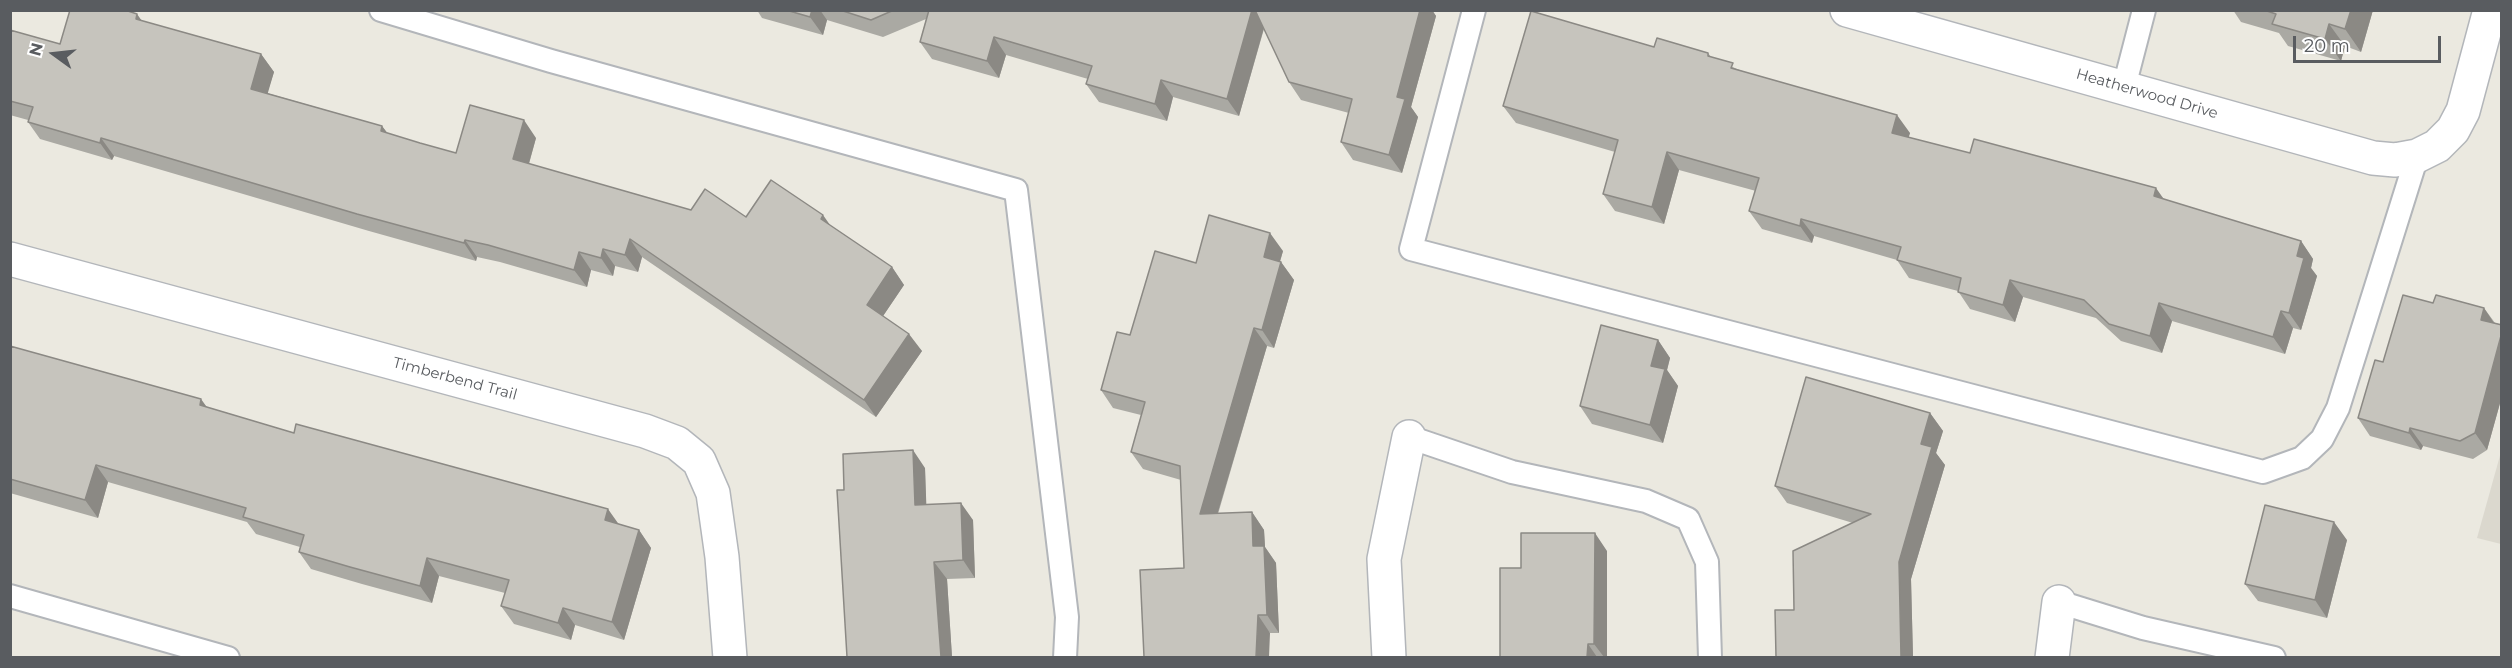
<!DOCTYPE html>
<html>
<head>
<meta charset="utf-8">
<style>
	body { margin:0 }
	#map { position:relative; width:2512px; height:668px; overflow:hidden; background:#ebe9e0; font-family:Montserrat,sans-serif }
	canvas { display:block }
	.frame { position:absolute; inset:0; border:12px solid #595c60; pointer-events:none }
	.north { position:absolute; left:24px; top:24px; width:60px; height:60px; -webkit-text-stroke:4px #fff; paint-order:stroke; rotate:285deg; font-size:16px; font-weight:700; line-height:24px; text-align:center; color:#595c60 }
	.north::after { content:''; display:block; margin:auto; width:21px; height:27px; background:#595c60; clip-path:polygon(50% 0,100% 100%,50% 72%,0 100%) }
	.scale { position:absolute; left:2293px; top:36px; width:148px; height:27px; box-sizing:border-box; border:3px solid #595c60; border-top:0; padding-left:8px; font-size:18px; line-height:21px; white-space:nowrap; color:#595c60; -webkit-text-stroke:4px #fff; paint-order:stroke }
</style>
</head>
<body>
<div id="map">
<canvas width="2512" height="668"></canvas>
<div class="frame"></div>
<div class="north">N</div>
<div class="scale">20 m</div>
</div>
<script>
const g = document.querySelector('canvas').getContext('2d');
g.lineJoin = 'round';
function fillPath(path, color) {
  g.fillStyle = color;
  g.fill(path, 'evenodd');
}
function toPath(rows) {
  const path = new Path2D();
  for (const r of rows) {
    path.moveTo(r[0], r[1]);
    for (let i = 2; i < r.length; i += 2) path.lineTo(r[i], r[i + 1]);
  }
  return path;
}
function stroke(path, color, width, dash) {
  g.strokeStyle = color;
  g.lineWidth = width;
  g.lineCap = dash ? 'butt' : 'round';
  g.setLineDash(dash || []);
  g.stroke(path);
}
function write(font, color, halo, rows, align = 'center') {
  g.font = font + ' Montserrat,sans-serif';
  g.lineWidth = 4.5;
  g.setLineDash([]);
  g.textBaseline = 'middle';
  g.strokeStyle = halo;
  g.fillStyle = color;
  for (const [text, x, y, turn = 0] of rows) {
    g.save();
    g.translate(x, y);
    g.rotate((+turn || 0) * Math.PI / 180);
    g.textAlign = isNaN(turn) ? turn : align;
    if (halo) g.strokeText(text, 0, 0);
    g.fillText(text, 0, 0);
    g.restore();
  }
}
fillPath(toPath([
	[2501,452,2501,544,2477,538]
]), '#dbd8ce');
const lane = toPath([
	[381,10,551,61,1016,190,1067,617,1065,658],
	[1474,10,1411,249,2263,472,2302,458,2322,439,2338,408,2417,156],
	[2124,87,2144,10],
	[1409,437,1512,472,1646,501,1688,519,1707,562,1710,658],
	[10,596,228,658],
	[2059,602,2143,628,2274,658]
]);
const street = toPath([
	[1847,10,2373,158,2395,160,2417,156,2437,146,2453,130,2463,111,2490,10],
	[10,259,645,431,677,443,699,461,713,493,722,557,730,658],
	[1389,658,1384,559,1409,437],
	[2052,658,2059,602]
]);
stroke(lane, '#b3b6ba', 26);
stroke(street, '#b3b6ba', 36);
stroke(lane, '#fff', 22);
stroke(street, '#fff', 33);
fillPath(toPath([
	[757,10,1432,10,1436,16,1411,107,1418,117,1402,173,1353,160,1341,142,1349,113,1301,100,1289,82,1264,29,1239,116,1173,97,1167,121,1099,102,1086,84,1088,79,1006,55,999,78,932,59,920,42,926,19,883,37,827,20,823,35,762,18],
	[2233,10,2373,10,2361,52,2345,46,2341,61,2288,46,2279,33,2241,22],
	[142,21,261,54,274,72,267,93,382,126,387,133,420,143,456,153,536,138,529,164,691,210,830,225,892,267,904,285,883,316,922,351,876,417,642,257,638,272,615,266,613,276,591,270,587,287,500,262,477,257,476,261,369,231,114,156,112,160,40,139,28,122,28,120,10,115,10,30,60,44],
	[1654,47,1708,53,1711,57,1737,69,1910,133,1908,137,1970,153,2163,199,2301,241,2313,259,2311,268,2317,276,2301,330,2293,328,2285,354,2172,321,2162,353,2121,341,2096,318,2023,297,2015,322,1970,309,1958,291,1909,278,1897,260,1814,236,1812,243,1762,229,1749,211,1756,191,1679,170,1664,224,1615,211,1603,194,1615,152,1516,123,1503,106],
	[1283,251,1280,262,1281,262,1294,280,1274,348,1267,346,1218,514,1252,512,1264,530,1265,547,1276,563,1279,633,1270,633,1184,568,1181,480,1143,469,1131,452,1141,415,1113,408,1101,390,1130,335,1196,263],
	[2484,308,2495,323,2502,325,2502,396,2487,450,2473,459,2423,446,2421,450,2370,436,2358,418,2383,362],
	[1658,340,1670,358,1667,370,1678,386,1663,443,1592,424,1580,406],
	[10,346,207,407,294,433,639,530,651,548,624,640,575,625,571,640,514,624,501,606,505,593,439,576,432,603,362,584,311,569,299,552,300,547,256,534,247,522,108,482,98,518,10,493],
	[1930,413,1943,431,1936,453,1945,465,1911,579,1913,657,1776,657,1794,610,1853,523,1787,503,1775,486],
	[925,468,926,505,973,520,975,578,947,579,952,657,847,657,844,490],
	[2347,540,2327,618,2258,601,2245,584],
	[1607,551,1607,657,1500,657,1521,568]
]), '#aaa9a3');
fillPath(toPath([
	[812,10,820,10,827,20,823,35,810,17],
	[1252,10,1256,10,1265,24,1239,116,1227,99],
	[1420,10,1432,10,1436,16,1411,107,1418,117,1402,173,1389,155,1397,97],
	[2351,10,2373,10,2361,52,2345,29],
	[137,14,149,31,136,19],
	[2329,24,2345,46,2341,61,2325,39],
	[994,37,1006,55,999,78,987,61],
	[261,54,274,72,264,106,251,89],
	[1161,80,1173,97,1167,121,1155,104],
	[1897,115,1910,133,1905,150,1892,133],
	[524,120,536,138,525,177,513,159],
	[382,126,395,143,381,131],
	[101,138,114,156,112,160,100,143],
	[1667,152,1679,170,1664,224,1652,207],
	[2156,188,2168,205,2154,196],
	[823,215,835,232,821,219],
	[1801,219,1814,236,1812,243,1800,226],
	[1270,233,1283,251,1276,274,1264,257],
	[630,239,642,257,638,272,625,255],
	[465,240,477,257,476,261,464,243],
	[2301,241,2313,259,2311,268,2317,276,2301,330,2289,313,2297,256],
	[603,249,615,266,613,276,601,258],
	[579,252,591,270,587,287,574,270],
	[1281,262,1294,280,1274,348,1262,330],
	[892,267,904,285,879,322,867,305],
	[2010,280,2023,297,2015,322,2003,305],
	[2159,303,2172,321,2162,353,2150,336],
	[2484,308,2496,326,2481,320],
	[2281,311,2293,328,2285,354,2273,337],
	[1254,328,1267,346,1212,532,1200,514],
	[2502,332,2502,396,2487,450,2475,433],
	[909,334,922,351,876,417,864,400],
	[1658,340,1670,358,1667,370,1678,386,1663,443,1650,425,1651,366],
	[201,399,214,417,200,405],
	[1930,413,1943,431,1936,453,1945,465,1911,579,1913,657,1901,657,1899,562,1921,444],
	[2410,428,2423,446,2421,450,2409,433],
	[913,450,925,468,927,523,915,505],
	[96,465,108,482,98,518,85,500],
	[961,503,973,520,975,578,963,560],
	[608,509,620,526,605,520],
	[1252,512,1264,530,1265,547,1276,563,1279,633,1267,615,1253,546],
	[2334,522,2347,540,2327,618,2315,600],
	[639,530,651,548,624,640,612,622],
	[1595,533,1607,551,1607,657,1604,657,1594,644],
	[427,558,439,576,432,603,420,586],
	[934,562,947,579,952,657,941,657],
	[563,608,575,625,571,640,558,623],
	[1258,615,1270,633,1269,657,1256,657],
	[1588,644,1597,657,1587,657]
]), '#8b8984');
const building = toPath([
	[70,10,125,10,137,14,136,19,261,54,251,89,382,126,381,131,420,143,456,153,470,105,524,120,513,159,691,210,705,189,746,217,771,180,823,215,821,219,892,267,867,305,909,334,864,400,630,239,625,255,603,249,601,258,579,252,574,270,488,245,465,240,464,243,357,214,101,138,100,143,28,122,33,107,10,101,10,30,60,44,70,10],
	[786,10,812,10,810,17,786,10],
	[840,10,894,10,871,20,840,10],
	[929,10,1252,10,1227,99,1161,80,1155,104,1086,84,1092,66,994,37,987,61,920,42,929,10],
	[1255,10,1420,10,1397,97,1405,99,1389,155,1341,142,1352,99,1289,82,1255,10],
	[2264,10,2351,10,2345,29,2329,24,2325,39,2272,24,2276,14,2264,10],
	[1531,11,1654,47,1657,38,1708,53,1708,56,1733,63,1731,68,1897,115,1892,133,1970,153,1974,139,2156,188,2154,196,2301,241,2297,256,2304,258,2289,313,2281,311,2273,337,2159,303,2150,336,2109,324,2084,300,2010,280,2003,305,1958,292,1961,278,1897,260,1901,247,1801,219,1800,226,1749,211,1759,178,1667,152,1652,207,1603,194,1618,140,1503,106,1531,11],
	[1209,215,1270,233,1264,257,1281,262,1262,330,1254,328,1200,514,1252,512,1253,546,1264,546,1267,615,1258,615,1256,657,1144,657,1140,570,1184,568,1180,466,1131,452,1145,402,1101,390,1117,332,1130,335,1155,251,1196,263,1209,215],
	[2403,295,2433,303,2436,295,2484,308,2481,320,2502,325,2502,332,2475,433,2460,441,2410,428,2409,433,2358,418,2375,360,2383,362,2403,295],
	[1601,325,1658,340,1651,366,1665,369,1650,425,1580,406,1601,325],
	[10,346,201,399,200,405,294,433,296,424,608,509,605,520,639,530,612,622,563,608,558,623,501,606,509,580,427,558,420,586,350,567,299,552,304,535,243,517,246,508,96,465,85,500,10,479,10,346],
	[1806,377,1930,413,1921,444,1932,447,1899,562,1901,657,1776,657,1775,610,1794,610,1793,551,1871,514,1775,486,1806,377],
	[913,450,915,505,961,503,963,560,934,562,941,657,847,657,837,490,844,490,843,454,913,450],
	[2265,505,2334,522,2315,600,2245,584,2265,505],
	[1521,533,1595,533,1594,644,1588,644,1587,657,1500,657,1500,568,1521,568,1521,533]
]);
fillPath(building, '#c6c4bd');
stroke(building, '#8b8984', 1.5);
write('15px', '#595c60', '#fff', [
	["Heatherwood Drive",2147,94,16],
	["Timberbend Trail",455,379,15]
]);
</script>
</body>
</html>
